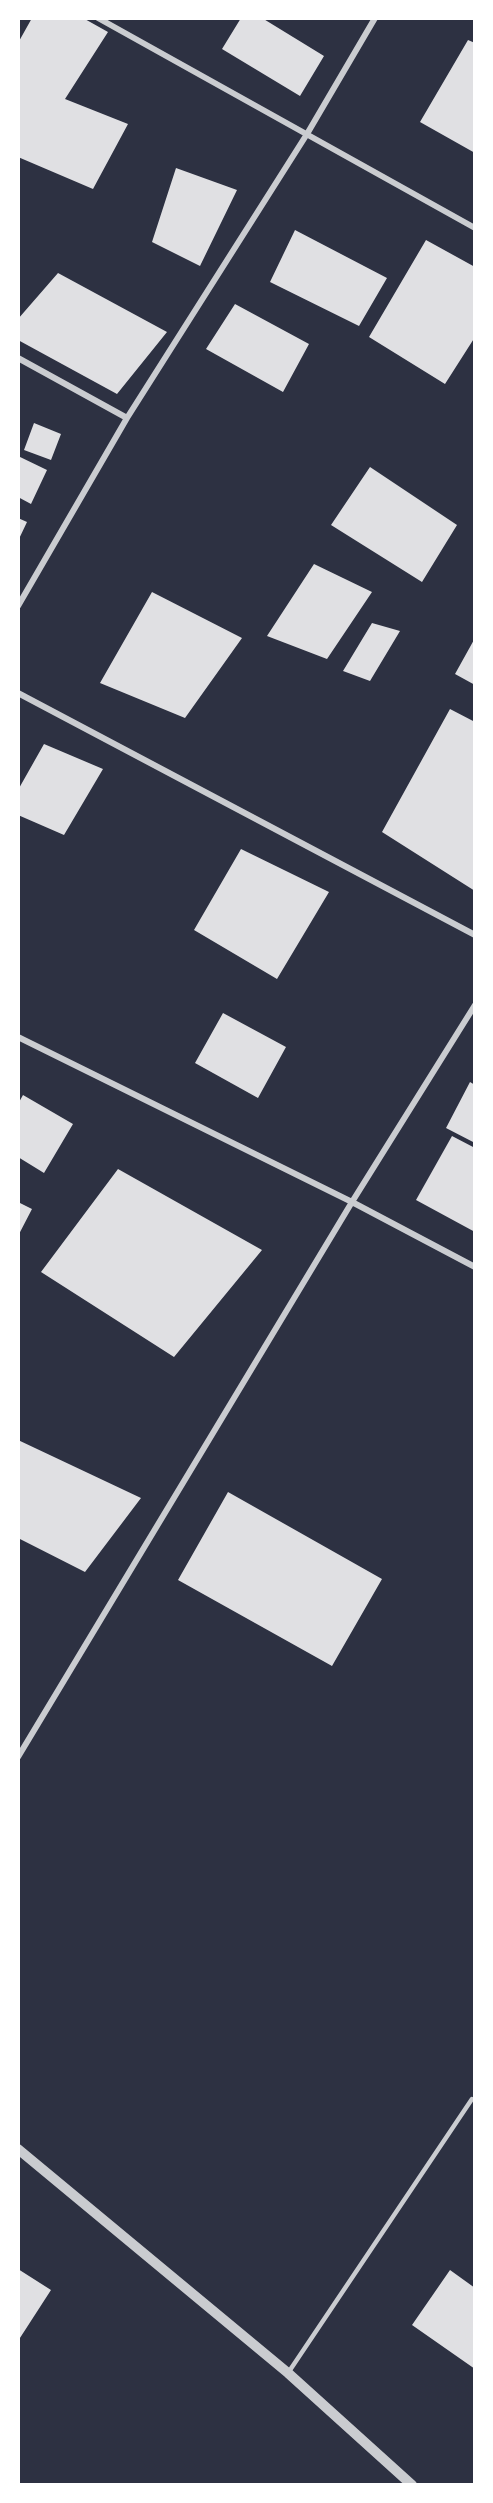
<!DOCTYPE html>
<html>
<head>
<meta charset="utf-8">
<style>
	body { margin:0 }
	#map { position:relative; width:493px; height:2503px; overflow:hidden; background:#2d3142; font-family:Commissioner,sans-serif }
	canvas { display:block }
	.frame { position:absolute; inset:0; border:20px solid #fff; pointer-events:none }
</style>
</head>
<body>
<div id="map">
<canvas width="493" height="2503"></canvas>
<div class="frame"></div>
</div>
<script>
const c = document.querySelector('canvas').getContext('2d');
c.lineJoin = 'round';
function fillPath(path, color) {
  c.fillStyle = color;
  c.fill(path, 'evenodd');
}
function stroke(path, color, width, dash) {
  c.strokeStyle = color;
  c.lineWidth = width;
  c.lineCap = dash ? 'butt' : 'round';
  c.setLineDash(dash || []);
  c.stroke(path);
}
fillPath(new Path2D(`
	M32 18H83L108 32 65 99 128 124 93 189 18 157V43Z
	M241 18H262L324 56 300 96 222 49Z
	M468 40 475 43V153L420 122Z
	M176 168 237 190 200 266 152 242Z
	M295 230 387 278 359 326 270 282Z
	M426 240 475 267V337L445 384 369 337Z
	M58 273 167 332 117 394 18 340V319Z
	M235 304 309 344 283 392 206 349Z
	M34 423 61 434 51 460 24 450Z
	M18 456 47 470 31 504 18 497Z
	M370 467 457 525 422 582 331 525Z
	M18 518 27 522 18 541Z
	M314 564 372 592 327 659 267 636Z
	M152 592 242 638 185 718 100 683Z
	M372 623 400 631 370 681 343 671Z
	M475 638V685L455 674Z
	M450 709 475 722V891L382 832Z
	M44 744 103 769 64 835 18 815V790Z
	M241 849 329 892 277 979 194 930Z
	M223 1013 286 1047 258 1098 195 1063Z
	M470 1082 475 1085V1143L446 1128Z
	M23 1095 73 1124 44 1173 18 1157V1104Z
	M452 1136 475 1148V1232L416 1200Z
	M118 1169 262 1250 174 1357 41 1272Z
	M18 1202 32 1209 18 1236Z
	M18 1440 141 1498 85 1572 18 1538Z
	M228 1492 382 1579 332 1666 178 1580Z
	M18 2269 51 2290 18 2341Z
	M450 2270 475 2288V2369L412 2325Z`), '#e0e0e3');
stroke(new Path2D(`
	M288 2373 472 2099`), '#caccd0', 4.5);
stroke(new Path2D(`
	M98 18 475 228
	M18 358 127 418
	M18 606 127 418 307 134 375 18
	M18 693 475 935
	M18 1037 352 1202 475 1267
	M18 1757 352 1202 475 1005`), '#caccd0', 6);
stroke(new Path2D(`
	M18 2149 288 2373 412 2485`), '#caccd0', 10);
</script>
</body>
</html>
